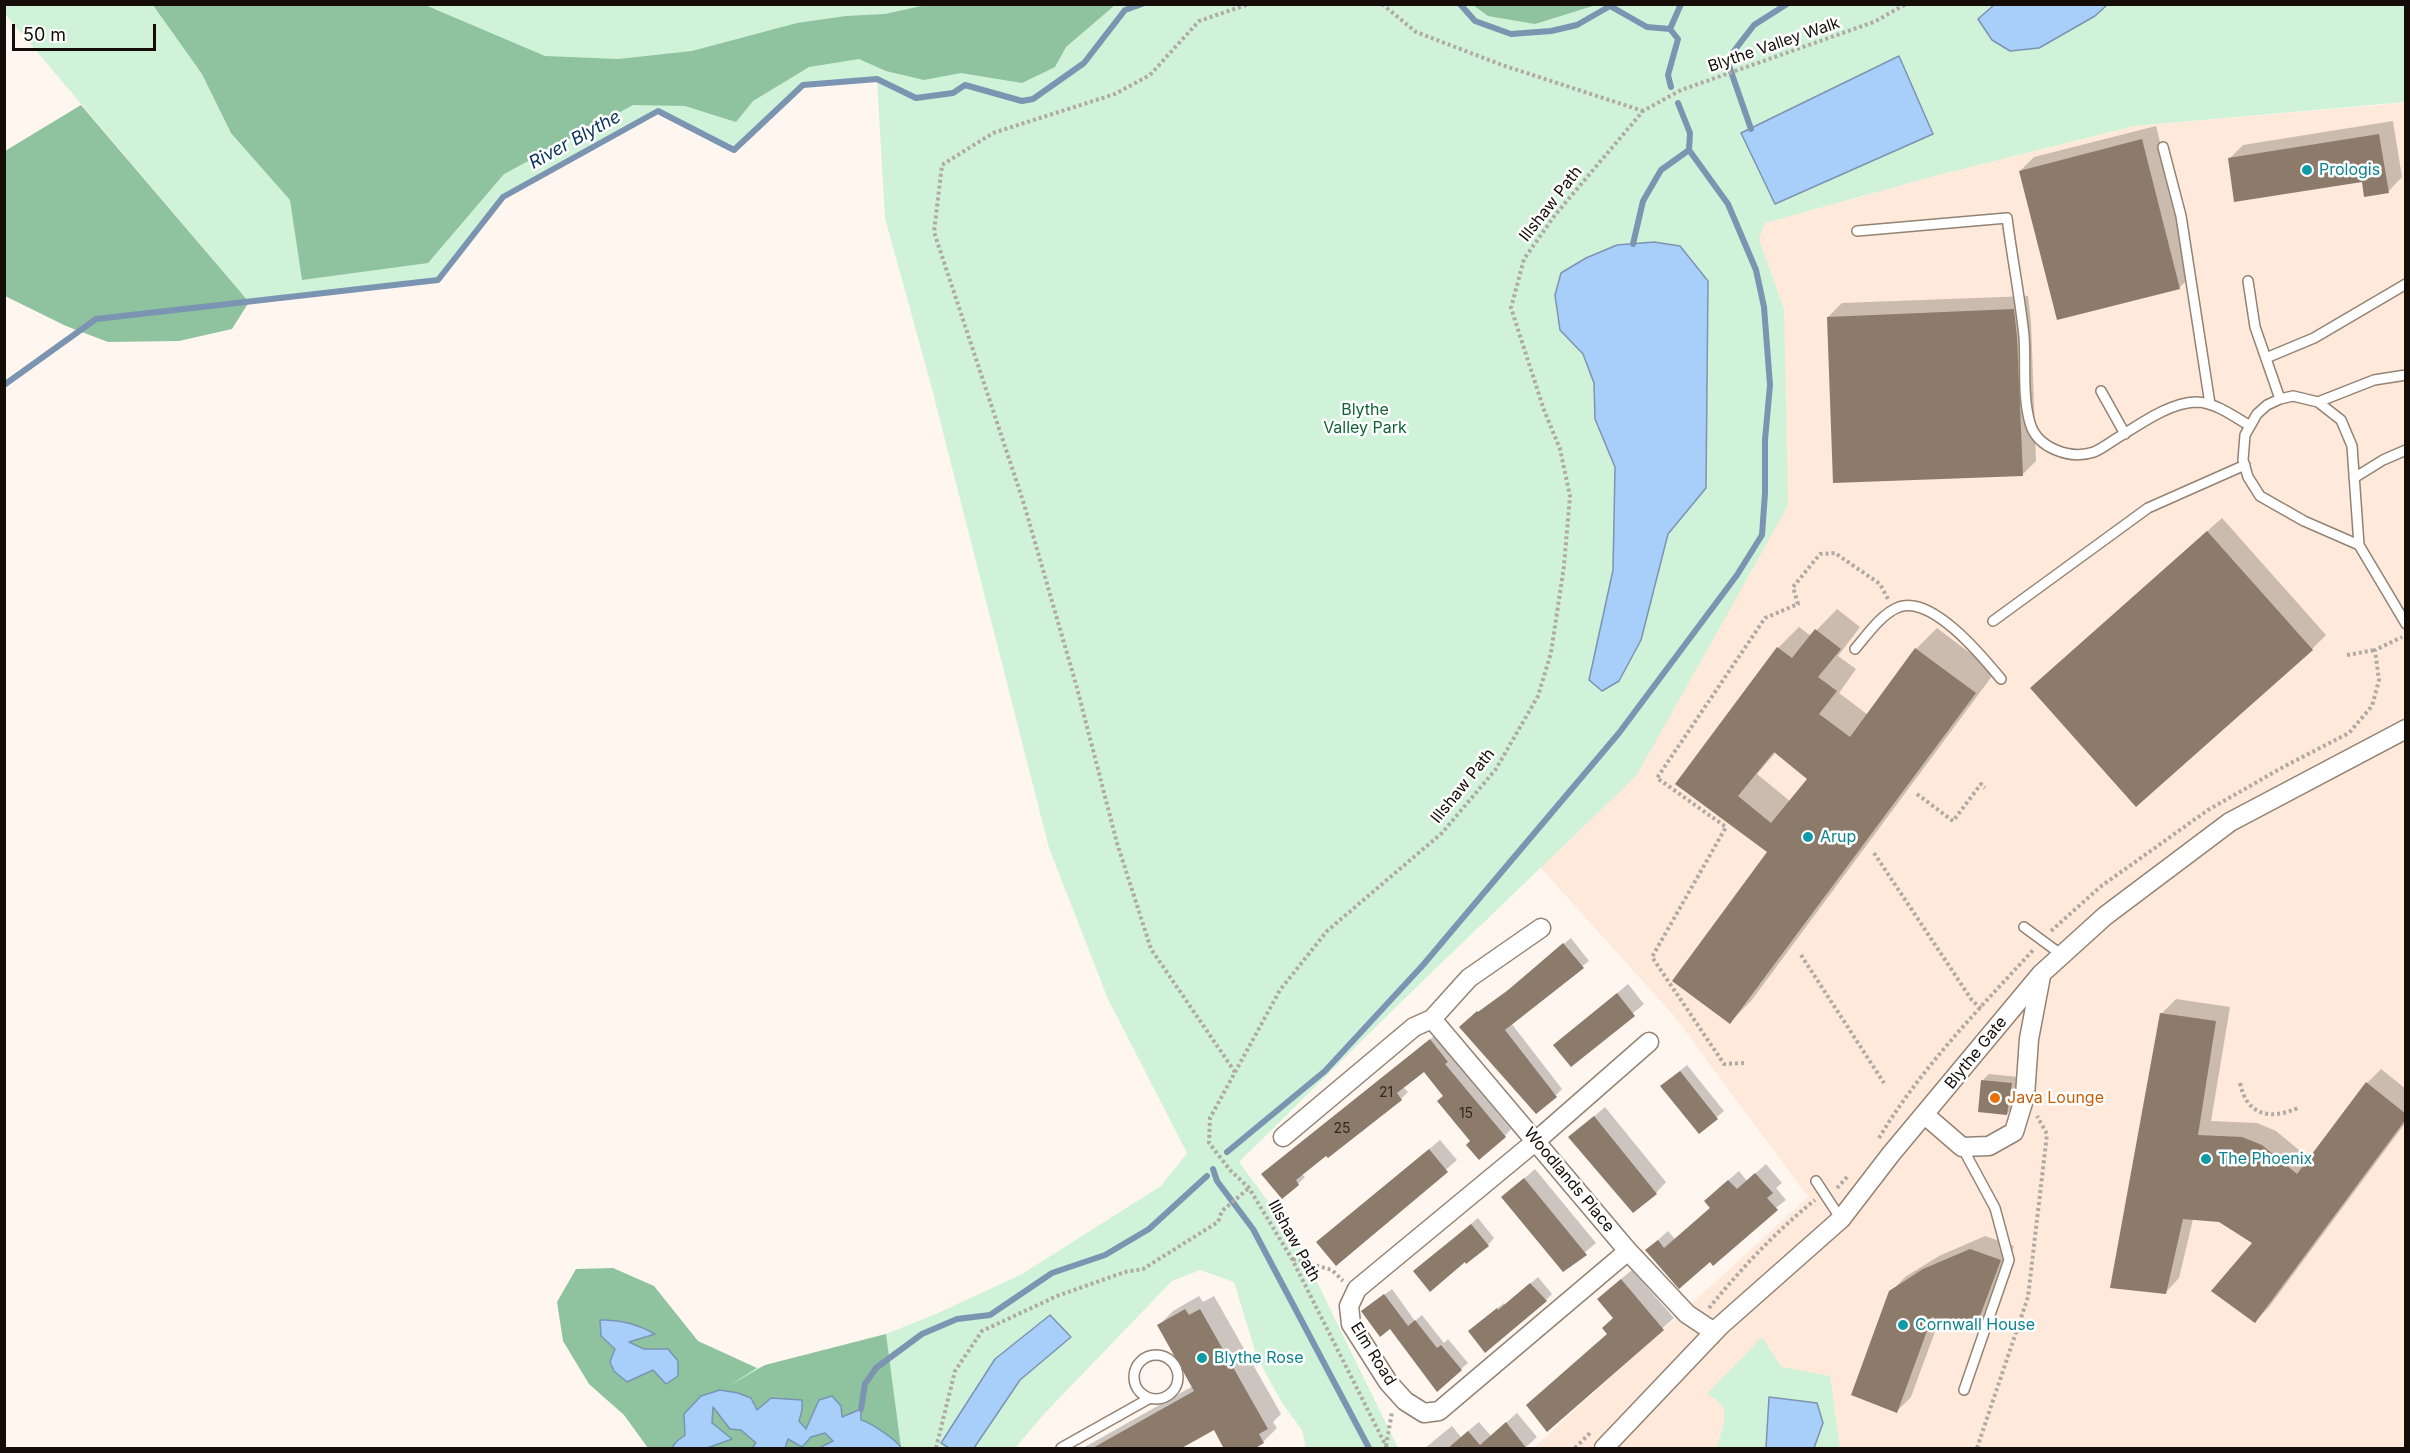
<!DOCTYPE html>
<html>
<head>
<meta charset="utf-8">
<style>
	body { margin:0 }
	#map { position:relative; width:2410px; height:1453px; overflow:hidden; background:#fef6ef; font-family:Inter,sans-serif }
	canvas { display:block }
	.frame { position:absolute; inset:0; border:6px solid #130c07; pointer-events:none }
	.scale { position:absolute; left:12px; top:24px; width:144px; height:27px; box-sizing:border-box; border:3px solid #130c07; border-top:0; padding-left:8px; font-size:18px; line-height:21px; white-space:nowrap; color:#130c07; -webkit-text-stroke:4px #fff; paint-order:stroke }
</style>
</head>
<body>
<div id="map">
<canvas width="2410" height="1453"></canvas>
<div class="frame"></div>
<div class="scale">50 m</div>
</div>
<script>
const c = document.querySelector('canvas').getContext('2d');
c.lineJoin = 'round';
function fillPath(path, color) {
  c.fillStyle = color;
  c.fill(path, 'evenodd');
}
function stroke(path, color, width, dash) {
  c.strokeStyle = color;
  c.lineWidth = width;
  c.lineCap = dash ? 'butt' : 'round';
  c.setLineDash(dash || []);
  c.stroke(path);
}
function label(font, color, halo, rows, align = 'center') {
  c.font = font + ' Inter,sans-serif';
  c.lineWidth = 5;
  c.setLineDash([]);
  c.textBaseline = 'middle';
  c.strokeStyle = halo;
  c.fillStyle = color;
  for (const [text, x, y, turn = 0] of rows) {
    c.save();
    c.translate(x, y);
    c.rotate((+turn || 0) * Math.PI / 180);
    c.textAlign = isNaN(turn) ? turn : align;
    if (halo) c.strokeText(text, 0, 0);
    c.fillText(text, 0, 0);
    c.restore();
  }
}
fillPath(new Path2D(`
	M2405 103V1448H1534L1808 1197 1675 1017 1540 867 1635 776 1784 309 1759 239 1765 223 1931 177 2134 126Z`), '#fee9da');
fillPath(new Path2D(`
	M2405 4 2406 102 2134 126 1931 177 1765 223 1759 239 1784 309 1788 505 1724 620 1636 776 1400 1003 1239 1162 1296 1239 1398 1448H1306L1302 1430 1282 1403 1257 1357 1234 1282 1200 1270 1172 1281 1045 1413 1015 1448H650L660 1426 757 1368 886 1334 936 1314 1022 1274 1161 1186 1187 1153 1108 999 1049 848 931 385 885 218 877 79 803 85 734 150 658 111 503 197 438 280 249 302 5 14 4 5Z
	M1762 1337 1781 1367 1830 1376 1840 1448H1717L1724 1423V1408L1717 1400 1707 1394Z`), '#cff2d9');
fillPath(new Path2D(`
	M153 5H425L545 56 618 59 692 51 797 23 846 16 885 14 926 5H1115L1066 47 1055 67 1022 83 961 73 924 80 886 71 859 59 809 67 753 101 736 122 685 106 633 105 504 174 428 263 302 280 290 200 231 133 202 74Z
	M1473 5H1596L1535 24 1488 16Z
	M81 105 249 302 232 329 179 341 108 342 66 326 5 296V151Z
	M613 1268 654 1286 698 1341 757 1368 727 1387 765 1365 886 1334 901 1448H648L624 1415 589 1384 563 1341 557 1302 576 1269Z`), '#8fc29e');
const water = new Path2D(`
	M1994 5V4L2107 5 2095 16 2039 48 2010 51 1992 40 1978 19Z
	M1899 56 1933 134 1775 204 1741 133Z
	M1654 242 1680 246 1708 281 1706 488 1668 534 1641 640 1619 681 1602 691 1589 680 1613 570 1615 467 1595 419 1594 383 1583 354 1560 330 1555 295 1561 273 1586 258 1617 245Z
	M1050 1315 1071 1337 1020 1380 974 1448H949L941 1443 995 1359Z
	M600 1320C620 1319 638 1324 655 1334L629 1342 644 1349H668L678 1361V1376L666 1384 653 1370 627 1382 614 1371 610 1362 615 1349 601 1336Z
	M720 1390 738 1393 751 1398 757 1410 771 1398 802 1400V1410L799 1421 806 1429 819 1400 832 1396 841 1406 842 1417 861 1409V1420C870 1422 898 1441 901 1448H819L833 1441 825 1433 811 1437 802 1447 788 1439 785 1448H752L756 1443 741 1430 730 1429 713 1407 712 1423 732 1439 707 1448H672L676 1442 685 1435 684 1414 701 1396Z
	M1769 1397 1817 1403 1823 1423 1814 1448H1766Z`);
fillPath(water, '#a8cffa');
stroke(water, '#7b94b1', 1.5);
fillPath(new Path2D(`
	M2393 121 2402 177 2388 192 2363 180 2229 159 2243 145Z
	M2156 126 2193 274 2179 288 2020 171 2034 157Z
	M2028 296 2031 322 2036 461 2022 475 1828 317 1842 303Z
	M2222 518 2326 635 2312 649 2032 688Z
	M1837 609 1860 627 1838 656 1856 669 1839 693 1868 715 1916 649 1937 628 1995 672 1751 1001 1730 1022 1769 852 1677 784 1778 648 1799 627 1811 636ZM1776 752 1809 779 1791 802 1757 774Z
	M1571 938 1589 961 1511 1023 1562 1089 1556 1095 1467 1020 1516 984Z
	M1628 984 1644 1004 1571 1065 1555 1045Z
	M2176 999 2230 1007 2211 1121 2257 1123 2276 1131 2310 1159 2367 1083 2381 1069 2406 1089V1122L2269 1307 2255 1321 2254 1243 2220 1221 2193 1219 2179 1278 2165 1293 2162 1013Z
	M1438 1033 1454 1054 1451 1057 1511 1129 1505 1136 1472 1141 1445 1095 1424 1070 1403 1087 1408 1092 1401 1099 1302 1174 1305 1177 1298 1184 1269 1168Z
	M1687 1065 1724 1111 1699 1132 1662 1086Z
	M1989 1074 2018 1077 2013 1107 2007 1114 1983 1080Z
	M1605 1107 1666 1182 1656 1193 1570 1137Z
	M1440 1140 1457 1160 1337 1264 1318 1242Z
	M1766 1164 1782 1183 1776 1188 1786 1200 1710 1260 1647 1250 1668 1231 1675 1239 1711 1207 1715 1192 1739 1171 1747 1181Z
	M1535 1169 1596 1243 1564 1270 1503 1197Z
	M1478 1218 1494 1238 1488 1245 1422 1265Z
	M1985 1236 2014 1246 1988 1317 1974 1331 1940 1318 1911 1397 1897 1411 1891 1292 1905 1277 1939 1256Z
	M1632 1270 1674 1318 1547 1430 1608 1334 1614 1317 1609 1289Z
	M1538 1277 1552 1294 1546 1300 1476 1325 1504 1303 1505 1305Z
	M1392 1289 1415 1321 1422 1315 1444 1343 1448 1339 1468 1363 1461 1369 1363 1311Z
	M1199 1296 1203 1302 1214 1296 1281 1414 1273 1422 1277 1428 1263 1442 1214 1428 1177 1448H1083L1193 1386 1159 1325 1173 1311Z
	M1517 1413 1537 1437 1525 1448H1425L1452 1426 1461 1437 1479 1422 1491 1436Z`), '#0003');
stroke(new Path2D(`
	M1460 4 1475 21 1511 34 1551 31 1577 25 1610 6 1647 27 1670 29 1681 4
	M1670 29 1678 39 1668 75 1671 87
	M1751 129 1727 60 1754 25 1787 4
	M1633 244 1643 201 1661 170 1689 150 1690 133 1678 103
	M4 385 96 319 438 280 503 197 658 111 734 150 803 85 877 79 916 98 953 93 965 85 1022 101 1033 99 1084 63 1125 10 1142 4
	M1227 1152 1325 1071 1423 965 1619 733 1737 575 1762 535 1765 493V440L1770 385 1764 307 1756 270 1728 204 1689 150
	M1213 1169 1217 1181 1253 1229 1369 1448
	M861 1409 865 1384 876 1368 922 1334 957 1319 990 1315 1052 1273 1105 1255 1149 1229 1207 1176`), '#7b94b1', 6);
fillPath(new Path2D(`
	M2379 134 2389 193 2364 197 2362 182 2234 202 2228 158Z
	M2142 139 2180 289 2057 320 2019 171Z
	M2014 309 2017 337 2023 476 1833 483 1827 317Z
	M2207 531 2313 650 2136 807 2030 688Z
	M1815 629 1841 649 1818 677 1837 691 1819 714 1850 737 1915 648 1976 693 1730 1024 1672 981 1767 852 1675 784 1777 647 1792 658ZM1774 752 1807 779 1771 823 1738 796Z
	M1563 943 1584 968 1505 1030 1557 1097 1536 1114 1459 1027 1477 1011 1478 1012 1507 991Z
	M1617 993 1635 1016 1571 1067 1553 1045Z
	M2160 1013 2216 1021 2198 1135 2242 1137 2262 1145 2297 1174 2366 1082 2406 1114V1119L2255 1323 2211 1291 2252 1243 2219 1222 2183 1219 2166 1294 2110 1288Z
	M1430 1039 1448 1062 1445 1064 1506 1137 1479 1160 1466 1145 1470 1141 1437 1101 1443 1096 1424 1072 1397 1093 1402 1100 1328 1158 1326 1156 1296 1180 1299 1185 1282 1199 1261 1174Z
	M1680 1071 1718 1119 1699 1134 1660 1086Z
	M1981 1080 2012 1083 2007 1115 1978 1112Z
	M1594 1116 1657 1194 1633 1213 1568 1137Z
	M1429 1149 1448 1172 1336 1266 1316 1242Z
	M1755 1173 1773 1193 1767 1198 1778 1210 1713 1266 1710 1262 1679 1289 1645 1250 1658 1240 1664 1248 1710 1208 1704 1201 1728 1180 1737 1189Z
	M1524 1178 1587 1255 1563 1272 1501 1197Z
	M1471 1224 1489 1246 1466 1264 1465 1262 1430 1292 1413 1271Z
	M1970 1249 2001 1260 1974 1332 1932 1317 1897 1413 1851 1395 1889 1291 1923 1269Z
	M1621 1279 1664 1330 1547 1432 1526 1405 1607 1334 1602 1328 1613 1318 1597 1299Z
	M1530 1283 1547 1301 1485 1353 1468 1331 1497 1308 1498 1310Z
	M1384 1294 1408 1326 1415 1320 1437 1348 1441 1345 1462 1370 1437 1392 1390 1329 1380 1337 1361 1311Z
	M1185 1309 1189 1315 1200 1309 1268 1429 1259 1434 1264 1443 1254 1449H1224L1214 1430 1180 1449H1091L1194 1391 1157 1325Z
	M1506 1422 1527 1449H1447L1468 1431 1480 1445Z`), '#8c7a6a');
const service = new Path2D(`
	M2163 147 2181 216 2210 404
	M1857 231 2007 218C2012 257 2020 297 2024 336 2026 364 2022 395 2030 423 2037 448 2070 460 2094 452 2101 449 2108 444 2114 440 2138 426 2167 403 2196 402 2215 402 2235 417 2250 426
	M2248 281 2255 327 2280 399
	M2266 358 2314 338 2406 284
	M2101 391 2125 434
	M2318 402 2374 380 2406 375
	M2354 478 2383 460 2406 450
	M2359 545 2304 521 2260 496 2248 477 2243 460 2245 435 2257 414 2267 405 2280 399 2293 396 2318 402 2341 420 2352 446 2359 545 2406 624
	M1993 621 2148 508 2245 465
	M1855 649C1867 635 1881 614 1899 607 1932 595 1982 656 2001 679
	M2024 927 2062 955
	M1962 1147 1995 1208 2009 1260 1964 1390
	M1816 1181 1841 1219
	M1134 1377a22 22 0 1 1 44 0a22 22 0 1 1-44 0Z
	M1061 1448 1150 1398`);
const minor = new Path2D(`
	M1432 1019 1628 1251 1687 1314 1714 1332
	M1925 1115 1962 1147 1989 1146 2014 1132 2025 1096 2029 1039 2041 976
	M1283 1137 1414 1027 1432 1019 1469 978 1541 928
	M1628 1251 1439 1411 1424 1413 1405 1401 1388 1382 1351 1324 1349 1306 1357 1289 1536 1141 1649 1042
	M1604 1448 1720 1326 1841 1219 1891 1154 2041 974 2105 916 2230 822 2406 729`);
stroke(service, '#948272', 12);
stroke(minor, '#948272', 21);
stroke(new Path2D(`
	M1382 4 1416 32 1502 65 1643 111
	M2347 655 2375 650
	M1917 794 1953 821 1981 784 1985 788
	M1874 853 1971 999 1981 1009
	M2051 931 2100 887 2208 810 2285 766 2349 733 2372 706 2379 680 2375 650 2402 637
	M1801 955 1884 1083
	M1744 1063 1724 1064 1652 957 1726 827 1657 778 1765 618 1798 604 1793 587 1820 554 1835 553 1880 584 1888 599
	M1235 1072 1151 949 1117 843 1077 688 1024 504 934 232 942 165 993 133 1115 94 1150 75 1199 21 1249 4
	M2240 1083C2247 1116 2270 1120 2298 1108
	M1879 1138C1921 1068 1979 1009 2034 949
	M1837 1188 1848 1176
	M1293 1259 1332 1270 1343 1281
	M1709 1308C1741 1269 1775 1232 1815 1200
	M1386 1446 1392 1412
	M936 1448 955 1371 982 1331 1057 1296 1125 1272 1143 1269 1218 1222 1222 1211 1249 1188
	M1387 1448 1292 1259 1249 1188 1230 1170 1209 1143 1210 1118 1280 990 1327 931 1442 833 1496 769 1538 696 1551 653 1564 566 1570 496 1560 449 1544 410 1511 308 1524 259 1555 215 1643 111 1681 90 1874 22 1906 4
	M1575 1448 1590 1433
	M1977 1448 2028 1297 2047 1134 2037 1116`), '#b1a9a3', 4, [3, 3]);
stroke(service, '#fff', 9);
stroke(minor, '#fff', 18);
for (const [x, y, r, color] of [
	[2307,170,6,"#0f9aa8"],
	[1808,837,6,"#0f9aa8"],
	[1995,1098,6,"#e8710a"],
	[2206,1159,6,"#0f9aa8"],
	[1903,1325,6,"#0f9aa8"],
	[1202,1358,6,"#0f9aa8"]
]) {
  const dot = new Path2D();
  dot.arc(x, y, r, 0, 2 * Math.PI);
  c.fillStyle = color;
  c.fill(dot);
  stroke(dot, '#fff', 2);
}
label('14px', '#312820', null, [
	["21",1386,1093],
	["15",1466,1114],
	["25",1342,1129]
]);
label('16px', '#130c07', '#fff', [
	["Blythe Valley Walk",1774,45,-19],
	["Illshaw Path",1551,204,-52],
	["Illshaw Path",1463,786,-51],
	["Blythe Gate",1976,1053,-51],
	["Woodlands Place",1569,1180,50],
	["Illshaw Path",1294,1241,61],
	["Elm Road",1373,1354,58]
]);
label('16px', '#0d838f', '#fff', [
	["Prologis",2319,170],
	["Arup",1820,837],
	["The Phoenix",2218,1159],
	["Cornwall House",1915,1325],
	["Blythe Rose",1214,1358]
], 'left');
label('16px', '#106236', '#fff', [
	["Blythe",1365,410],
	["Valley Park",1365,428]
]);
label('16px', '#c56008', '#fff', [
	["Java Lounge",2007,1098]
], 'left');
label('italic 18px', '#083259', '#fff', [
	["River Blythe",575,140,-29]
]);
</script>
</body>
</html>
